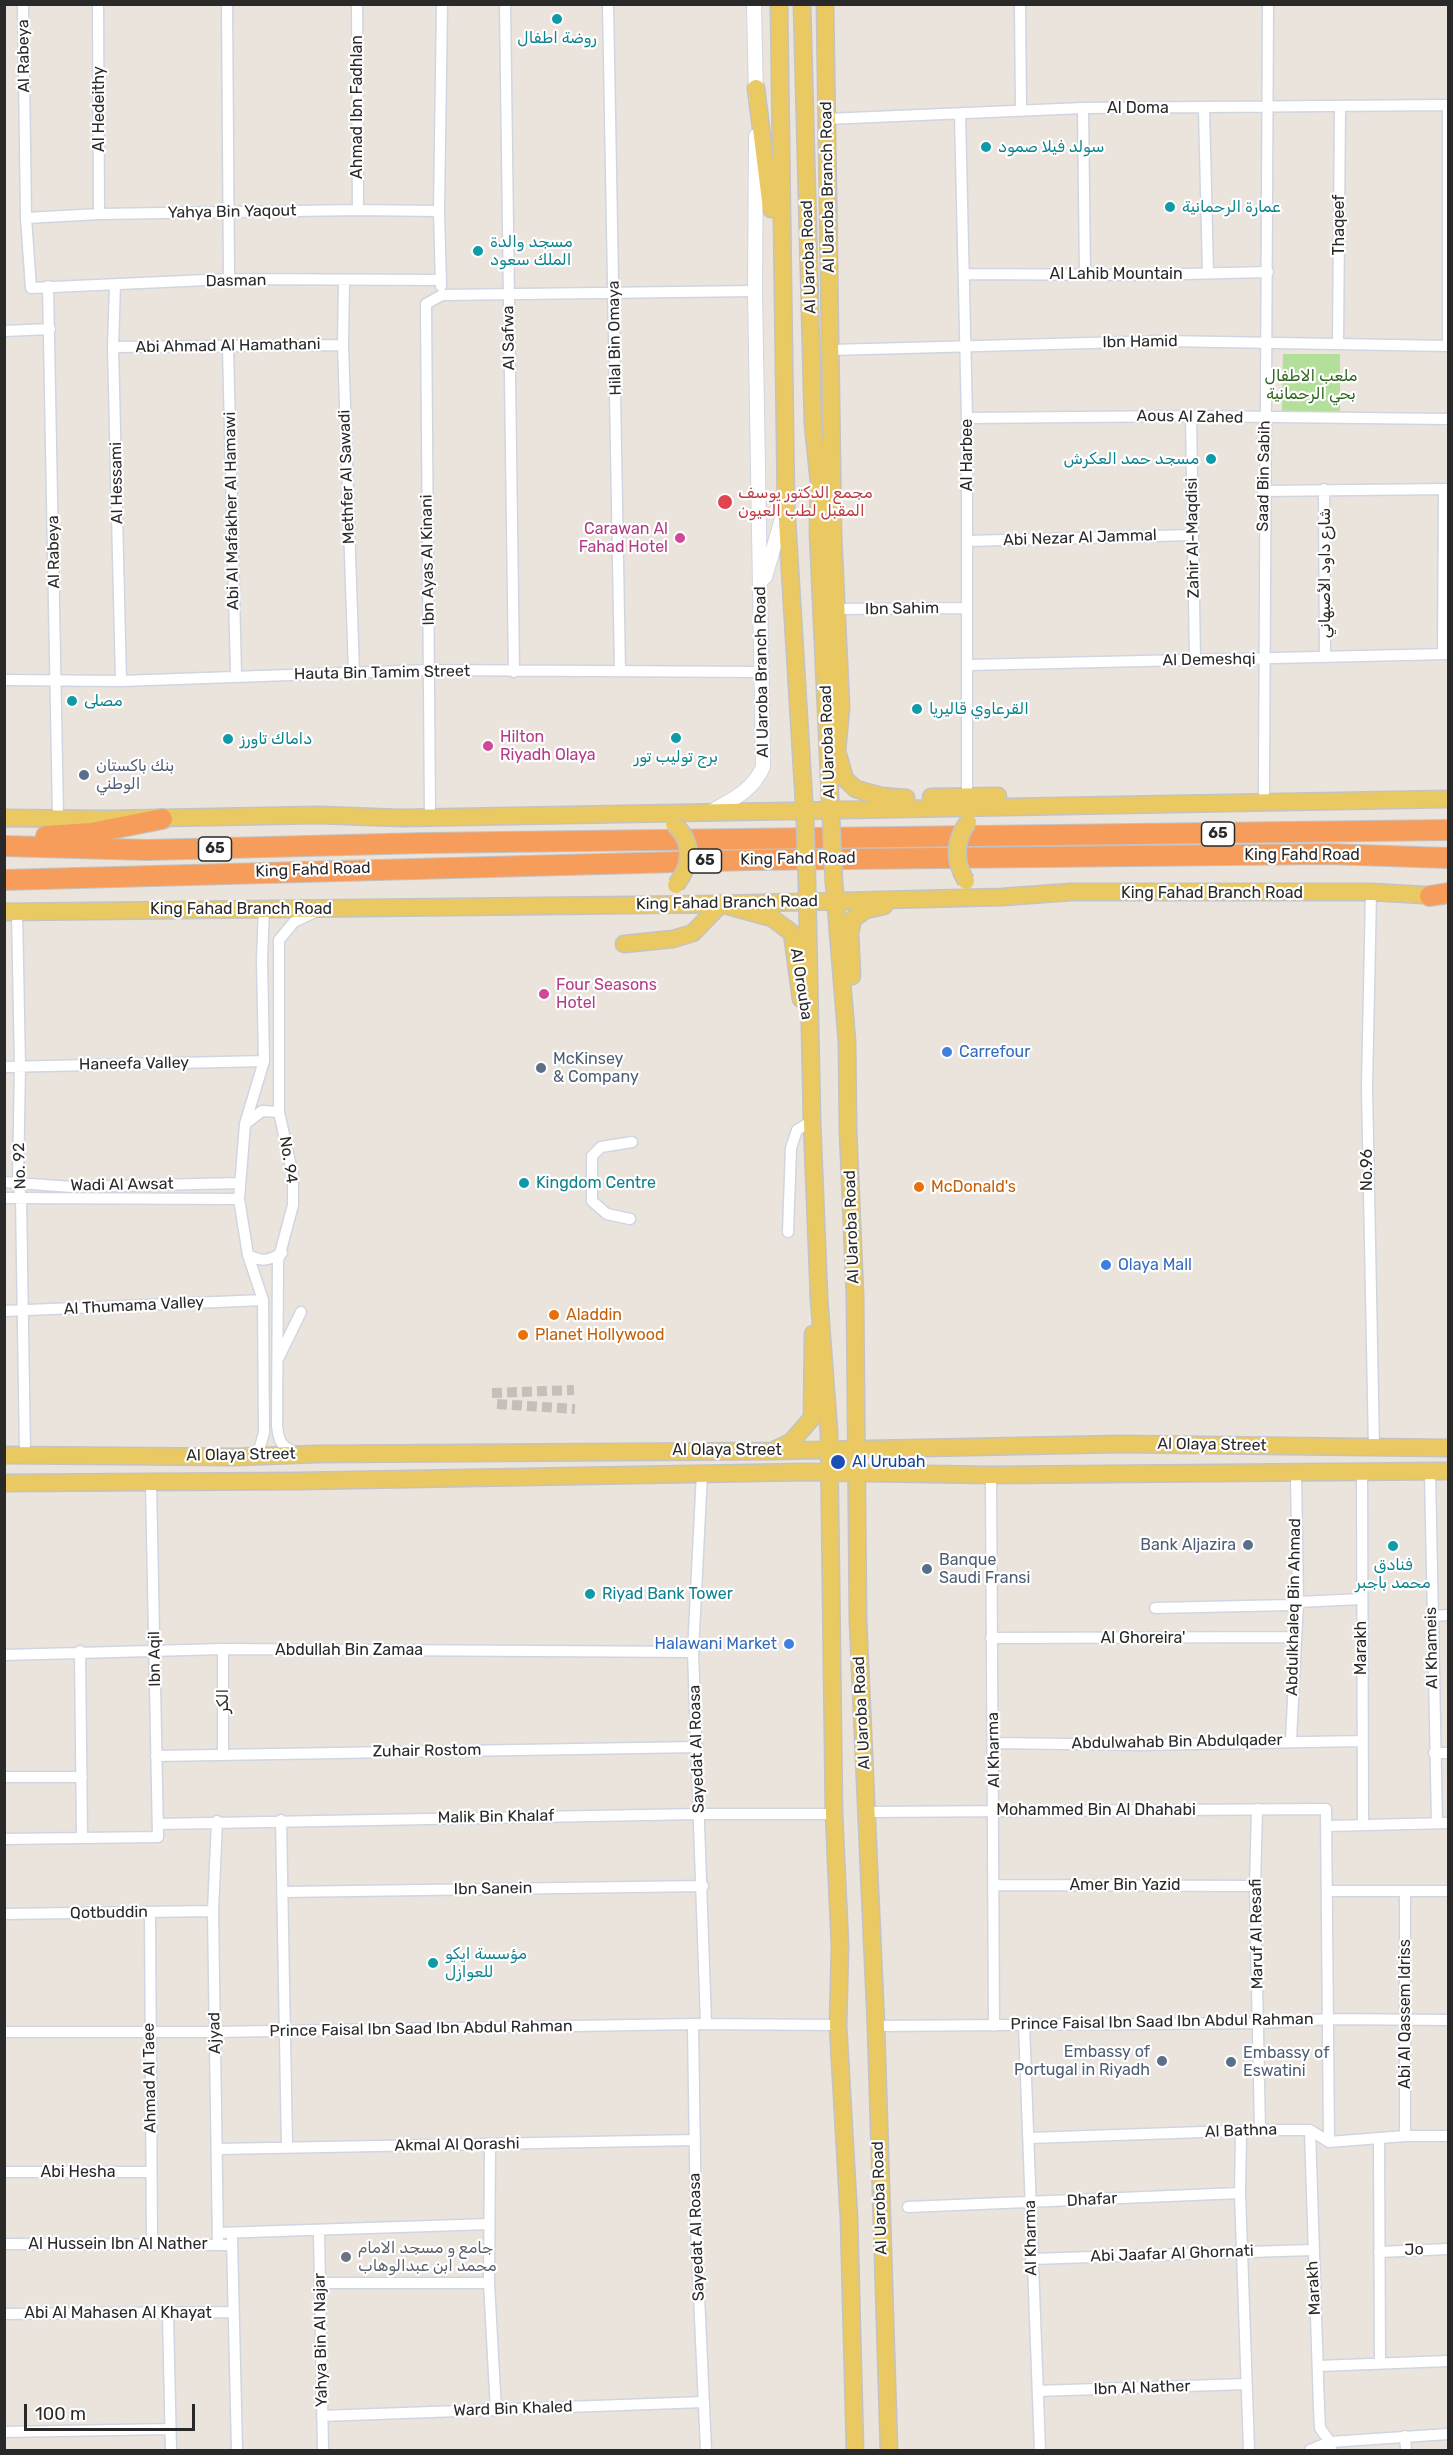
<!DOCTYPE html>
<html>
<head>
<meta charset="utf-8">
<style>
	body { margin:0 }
	#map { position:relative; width:1453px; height:2455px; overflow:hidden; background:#ebe4dc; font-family:Rubik,sans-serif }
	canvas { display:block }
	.frame { position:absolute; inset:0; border:6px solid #292929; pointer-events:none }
	.scale { position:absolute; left:24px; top:2404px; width:171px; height:27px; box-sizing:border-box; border:3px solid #292929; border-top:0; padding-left:8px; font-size:18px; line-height:21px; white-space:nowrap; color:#292929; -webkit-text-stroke:4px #fff; paint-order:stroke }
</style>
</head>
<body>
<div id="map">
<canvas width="1453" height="2455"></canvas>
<div class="frame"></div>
<div class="scale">100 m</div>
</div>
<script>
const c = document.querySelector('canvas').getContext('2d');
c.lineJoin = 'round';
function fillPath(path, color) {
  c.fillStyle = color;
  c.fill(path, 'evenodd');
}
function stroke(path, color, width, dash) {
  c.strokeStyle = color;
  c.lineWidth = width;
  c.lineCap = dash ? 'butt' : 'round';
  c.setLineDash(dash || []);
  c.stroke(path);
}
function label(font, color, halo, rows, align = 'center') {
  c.font = font + ' Rubik,Cairo,sans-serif';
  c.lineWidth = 4.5;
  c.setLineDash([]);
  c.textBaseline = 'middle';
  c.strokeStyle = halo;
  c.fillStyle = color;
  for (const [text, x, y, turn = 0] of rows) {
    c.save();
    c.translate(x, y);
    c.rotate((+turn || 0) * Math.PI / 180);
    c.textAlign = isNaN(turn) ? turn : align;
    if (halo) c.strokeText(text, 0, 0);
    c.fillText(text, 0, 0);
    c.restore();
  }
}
fillPath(new Path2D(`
	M1283 354H1340V416L1282 415Z`), '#b3df9b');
stroke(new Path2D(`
	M492 1393 574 1390
	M497 1404 575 1409`), '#c4bfb8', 10, [10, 5]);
const minor = new Path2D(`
	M23 4 26 218 31 288 229 279 441 280
	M98 4 99 214
	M227 4 229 279
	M357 4 358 210
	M505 4 514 672
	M608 4 620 671
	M1020 4 1021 111
	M1448 105V346
	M1083 108 1085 275
	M1204 108 1208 273
	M960 115 967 418V795
	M827 119 1083 108 1448 105
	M26 218 99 214 358 210 439 211
	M964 274 1143 275 1268 272
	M344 281 343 345 354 673
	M115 285 113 347 121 681
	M48 286 58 817
	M441 286 439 211 442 4
	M4 331 50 329
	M1338 344 1340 106
	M113 347 343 345
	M228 348 236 674
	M831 350 1163 341 1448 346
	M1191 416 1195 661
	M967 418 1191 416 1448 419
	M1324 489 1325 656
	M1263 491 1448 489
	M968 541 1192 535
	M836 609 967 608
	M1443 654 1444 489
	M969 665 1448 654
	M4 680 121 681 430 670 760 672
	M1264 803C1263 537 1268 271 1268 4
	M430 817 426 304 442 295 755 291
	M1371 892 1367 1087 1374 1448
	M17 912 20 1066 18 1182 21 1198 25 1455
	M4 1067 264 1061
	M245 1124 262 1111 279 1112
	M4 1182 72 1187 239 1183
	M4 1198 239 1199
	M630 1219 607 1214 592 1201V1156L601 1147 632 1142
	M788 1232 791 1148 797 1130 812 1121
	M248 1255C262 1262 268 1261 282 1253
	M4 1311 263 1300
	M278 1359 301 1312
	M295 1452C280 1446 279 1441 277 1426L278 1261 293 1205V1176L279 1112V940L294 922 315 912
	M247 1454 259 1450 264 1433 263 1300 248 1255 239 1199 245 1124 264 1061 262 959 264 908
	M1362 1472 1363 1824
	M1430 1472 1437 1823
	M702 1473 693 1652 706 2024
	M991 1475 994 2026
	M1155 1608 1290 1605 1298 1602 1362 1599
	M1432 1616 1448 1615
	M991 1638 1295 1637
	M223 1649V1754
	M80 1651 82 1838
	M4 1655 223 1649 693 1652
	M1291 1740 1298 1602 1296 1473
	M994 1743 1142 1745 1361 1741
	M1434 1753H1448
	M156 1756 698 1747
	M4 1777H82
	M1257 1809 1255 1886 1260 2130
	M867 1812 1326 1809 1329 2142
	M281 1820 287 2147
	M217 1821 213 1911 218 2244
	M158 1824 699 1814H834
	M1327 1826 1448 1823
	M4 1839 158 1837 151 1482
	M995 1885 1255 1886
	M1327 1891H1448
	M283 1892 703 1886
	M150 1912 152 2244
	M4 1914 213 1911
	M693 2024 696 2229 706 2450
	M1024 2025 1040 2450
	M876 2026 1259 2023 1329 2019 1448 2020
	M4 2032H215L693 2024 838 2025
	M1310 2130 1319 2408 1320 2428 1330 2442 1331 2450
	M1241 2132 1240 2193 1249 2450
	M1405 2136V1892
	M1030 2138 1260 2130H1310L1329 2142 1405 2136H1448
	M1379 2140 1380 2364
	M490 2145 489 2283 496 2411
	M218 2149 695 2140
	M4 2172H151
	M908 2207 1240 2193
	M319 2230 323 2450
	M219 2233 489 2224
	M232 2239 237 2450
	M4 2244 232 2245
	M1379 2252 1448 2249
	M1031 2259 1312 2250
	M320 2283H489
	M4 2314 232 2312
	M168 2315 171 2450
	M1318 2366 1448 2361
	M1038 2391 1246 2384
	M322 2416 704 2402
	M4 2432 170 2429
	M1405 2436 1406 2450
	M1310 2450 1330 2442 1448 2434`);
const tertiary = new Path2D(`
	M754 4 756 98
	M765 577 784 512
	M712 811C734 799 753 790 763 767L755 291 756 136`);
const primary = new Path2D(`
	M779 4 786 504 805 818
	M802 4 813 424 819 482 818 532 831 818
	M825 4 833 536 841 707 837 751 845 779 856 789 881 796 906 798
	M756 88 771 209
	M931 797 998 796
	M4 818 107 819 319 815 401 818 1448 799
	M834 882 847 1042 848 1130 855 1295 858 1621 876 2026 889 2450
	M807 883 812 1121 819 1298 829 1432 834 1814 840 1946 838 2025 849 2218 855 2450
	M4 912 721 904 1002 897 1071 892H1371L1442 896
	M624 944 673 939 693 933 721 904 772 918 792 933 801 999
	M852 976 850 934 853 919 866 910 884 906
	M776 1449 791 1442 812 1418 813 1334
	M4 1455 236 1457 317 1454 771 1451 1120 1444 1448 1448
	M4 1483 298 1481 805 1472 991 1475 1448 1471`);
const motorway = new Path2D(`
	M46 836 91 833 162 819
	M4 846 147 850 425 843 1448 830
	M4 880 751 860 1328 854 1448 858
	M1430 896 1448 893`);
stroke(minor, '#d1d5e2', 13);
stroke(tertiary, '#d1d5e2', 16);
stroke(primary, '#c3c3c3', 19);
stroke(motorway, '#c3c3c3', 22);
stroke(minor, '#fff', 10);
stroke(tertiary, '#fff', 14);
stroke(primary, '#eac962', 16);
stroke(motorway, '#f69d5c', 20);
const primaryBridge = new Path2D(`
	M805 818 807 883
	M831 818 834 882
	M674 824C694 843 692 864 676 885
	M966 881C954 861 954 841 968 822`);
stroke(primaryBridge, '#c3c3c3', 19, []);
stroke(primaryBridge, '#eac962', 16);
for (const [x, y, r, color] of [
	[557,19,6,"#0f9aa8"],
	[986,147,6,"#0f9aa8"],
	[1170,207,6,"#0f9aa8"],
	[478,251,6,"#0f9aa8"],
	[1211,459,6,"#0f9aa8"],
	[725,502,8,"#e0444e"],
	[680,538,6,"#d1479c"],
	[72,701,6,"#0f9aa8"],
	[917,709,6,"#0f9aa8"],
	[676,738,6,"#0f9aa8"],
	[228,739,6,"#0f9aa8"],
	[488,746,6,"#d1479c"],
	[84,775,6,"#5c6f8a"],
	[544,994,6,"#d1479c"],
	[947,1052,6,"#3f7fe0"],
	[541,1068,6,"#5c6f8a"],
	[524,1183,6,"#0f9aa8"],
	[919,1187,6,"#e8710a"],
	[1106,1265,6,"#3f7fe0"],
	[554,1315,6,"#e8710a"],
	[523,1335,6,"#e8710a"],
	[838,1462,8,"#1a4fb4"],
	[1248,1545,6,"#5c6f8a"],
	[1393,1546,6,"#0f9aa8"],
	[927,1569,6,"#5c6f8a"],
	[590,1594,6,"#0f9aa8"],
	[789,1644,6,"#3f7fe0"],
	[433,1963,6,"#0f9aa8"],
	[1162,2061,6,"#5c6f8a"],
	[1231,2062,6,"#5c6f8a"],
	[346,2257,6,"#6b7280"]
]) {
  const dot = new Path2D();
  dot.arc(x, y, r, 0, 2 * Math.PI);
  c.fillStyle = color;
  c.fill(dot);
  stroke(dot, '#fff', 2);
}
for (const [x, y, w] of [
	[1218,834,33],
	[215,849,33],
	[705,861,33]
]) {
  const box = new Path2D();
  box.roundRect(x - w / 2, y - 12, w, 24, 4.5);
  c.fillStyle = '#fff';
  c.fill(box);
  stroke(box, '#292929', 1.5);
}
label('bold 15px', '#292929', null, [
	["65",1218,834],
	["65",215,849],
	["65",705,861]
]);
label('16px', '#0d838f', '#fff', [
	["روضة اطفال",557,38,"center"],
	["سولد فيلا صمود",998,147],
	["عمارة الرحمانية",1182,207],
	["مسجد والدة",490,242],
	["الملك سعود",490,260],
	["مسجد حمد العكرش",1199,459,"right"],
	["مصلى",84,701],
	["القرعاوي قاليريا",929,709],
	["داماك تاورز",240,739],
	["برج توليب تور",676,757,"center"],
	["Kingdom Centre",536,1183],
	["فنادق",1393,1565,"center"],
	["محمد باجبر",1393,1583,"center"],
	["Riyad Bank Tower",602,1594],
	["مؤسسة ايكو",445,1954],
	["للعوازل",445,1972]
], 'left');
label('16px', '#292929', '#fff', [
	["Al Rabeya",24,56,-91],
	["Ahmad Ibn Fadhlan",357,107,-90],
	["Al Doma",1138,108],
	["Al Hedeithy",99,109,-90],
	["Al Uaroba Branch Road",828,187,-91],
	["Yahya Bin Yaqout",232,212,-1],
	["Thaqeef",1339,225,-90],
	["Al Uaroba Road",809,257,-92],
	["Al Lahib Mountain",1116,274],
	["Dasman",236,281,-1],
	["Al Safwa",509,338,-91],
	["Hilal Bin Omaya",615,338,-91],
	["Ibn Hamid",1140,342,-1],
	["Abi Ahmad Al Hamathani",228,346,-1],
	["Aous Al Zahed",1190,417,1],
	["Al Harbee",967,455,-90],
	["Saad Bin Sabih",1264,476,-89],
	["Methfer Al Sawadi",347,477,-92],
	["Al Hessami",117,483,-91],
	["Abi Al Mafakher Al Hamawi",232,511,-91],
	["Abi Nezar Al Jammal",1080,538,-2],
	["Zahir Al-Maqdisi",1193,538,-91],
	["Al Rabeya",54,552,-91],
	["Ibn Ayas Al Kinani",428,560,-91],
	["شارع داود الأصبهاني",1325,573,-90],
	["Ibn Sahim",902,609,-1],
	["Al Demeshqi",1209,660,-1],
	["Al Uaroba Branch Road",762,672,-91],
	["Hauta Bin Tamim Street",382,673,-1],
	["Al Uaroba Road",828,742,-92],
	["King Fahd Road",1302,855],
	["King Fahd Road",798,859,-1],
	["King Fahd Road",313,870,-2],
	["King Fahad Branch Road",1212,893],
	["King Fahad Branch Road",727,903,-1],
	["King Fahad Branch Road",241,909],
	["Al Orouba",801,984,81],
	["Haneefa Valley",134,1064,-1],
	["No. 94",288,1160,81],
	["No. 92",20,1166,-92],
	["No.96",1367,1170,-90],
	["Wadi Al Awsat",122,1185,-1],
	["Al Uaroba Road",852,1227,-92],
	["Al Thumama Valley",134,1306,-3],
	["Al Olaya Street",1212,1445,1],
	["Al Olaya Street",727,1450],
	["Al Olaya Street",241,1455,-1],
	["Abdulkhaleq Bin Ahmad",1294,1607,-89],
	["Al Ghoreira'",1143,1638],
	["Marakh",1361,1648,-90],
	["Al Khameis",1432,1648,-91],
	["Abdullah Bin Zamaa",349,1650],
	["Ibn Aqil",155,1659,-91],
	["الكر",223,1701,-90],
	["Al Uaroba Road",862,1713,-93],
	["Abdulwahab Bin Abdulqader",1177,1742,-1],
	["Sayedat Al Roasa",697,1749,-92],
	["Al Kharma",994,1750,-91],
	["Zuhair Rostom",427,1751,-1],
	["Mohammed Bin Al Dhahabi",1096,1810],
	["Malik Bin Khalaf",496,1817,-1],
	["Amer Bin Yazid",1125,1885],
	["Ibn Sanein",493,1889,-1],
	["Qotbuddin",109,1913,-1],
	["Maruf Al Resafi",1257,1934,-91],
	["Abi Al Qassem Idriss",1405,2014,-90],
	["Prince Faisal Ibn Saad Ibn Abdul Rahman",1162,2022,-1],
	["Prince Faisal Ibn Saad Ibn Abdul Rahman",421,2029,-1],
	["Ajyad",215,2033,-91],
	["Ahmad Al Taee",150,2078,-91],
	["Al Bathna",1241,2131,-2],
	["Akmal Al Qorashi",457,2145,-1],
	["Abi Hesha",78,2172],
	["Al Uaroba Road",880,2198,-92],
	["Dhafar",1092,2200,-3],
	["Sayedat Al Roasa",697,2237,-92],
	["Al Kharma",1031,2238,-91],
	["Al Hussein Ibn Al Nather",118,2244],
	["Jo",1414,2250,-2],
	["Abi Jaafar Al Ghornati",1172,2254,-2],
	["Marakh",1314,2288,-93],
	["Abi Al Mahasen Al Khayat",118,2313],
	["Yahya Bin Al Najar",321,2340,-91],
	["Ibn Al Nather",1142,2388,-2],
	["Ward Bin Khaled",513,2409,-2]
]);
label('16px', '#2c631d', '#fff', [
	["ملعب الاطفال",1311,376],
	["بحي الرحمانية",1311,394]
]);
label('16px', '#be3a42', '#fff', [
	["مجمع الدكتور يوسف",738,493],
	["المقبل لطب العيون",738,511]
], 'left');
label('16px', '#b23c85', '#fff', [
	["Carawan Al",668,529,"right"],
	["Fahad Hotel",668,547,"right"],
	["Hilton",500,737],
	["Riyadh Olaya",500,755],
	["Four Seasons",556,985],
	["Hotel",556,1003]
], 'left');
label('16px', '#4e5e75', '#fff', [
	["بنك باكستان",96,766],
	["الوطني",96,784],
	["McKinsey",553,1059],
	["& Company",553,1077],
	["Bank Aljazira",1236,1545,"right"],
	["Banque",939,1560],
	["Saudi Fransi",939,1578],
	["Embassy of",1150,2052,"right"],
	["Portugal in Riyadh",1150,2070,"right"],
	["Embassy of",1243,2053],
	["Eswatini",1243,2071]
], 'left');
label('16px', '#366cbe', '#fff', [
	["Carrefour",959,1052],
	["Olaya Mall",1118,1265],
	["Halawani Market",777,1644,"right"]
], 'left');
label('16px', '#c56008', '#fff', [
	["McDonald's",931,1187],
	["Aladdin",566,1315],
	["Planet Hollywood",535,1335]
], 'left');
label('16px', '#164399', '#fff', [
	["Al Urubah",852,1462]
], 'left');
label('16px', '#5b616d', '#fff', [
	["جامع و مسجد الامام",358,2248],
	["محمد ابن عبدالوهاب",358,2266]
], 'left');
</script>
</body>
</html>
